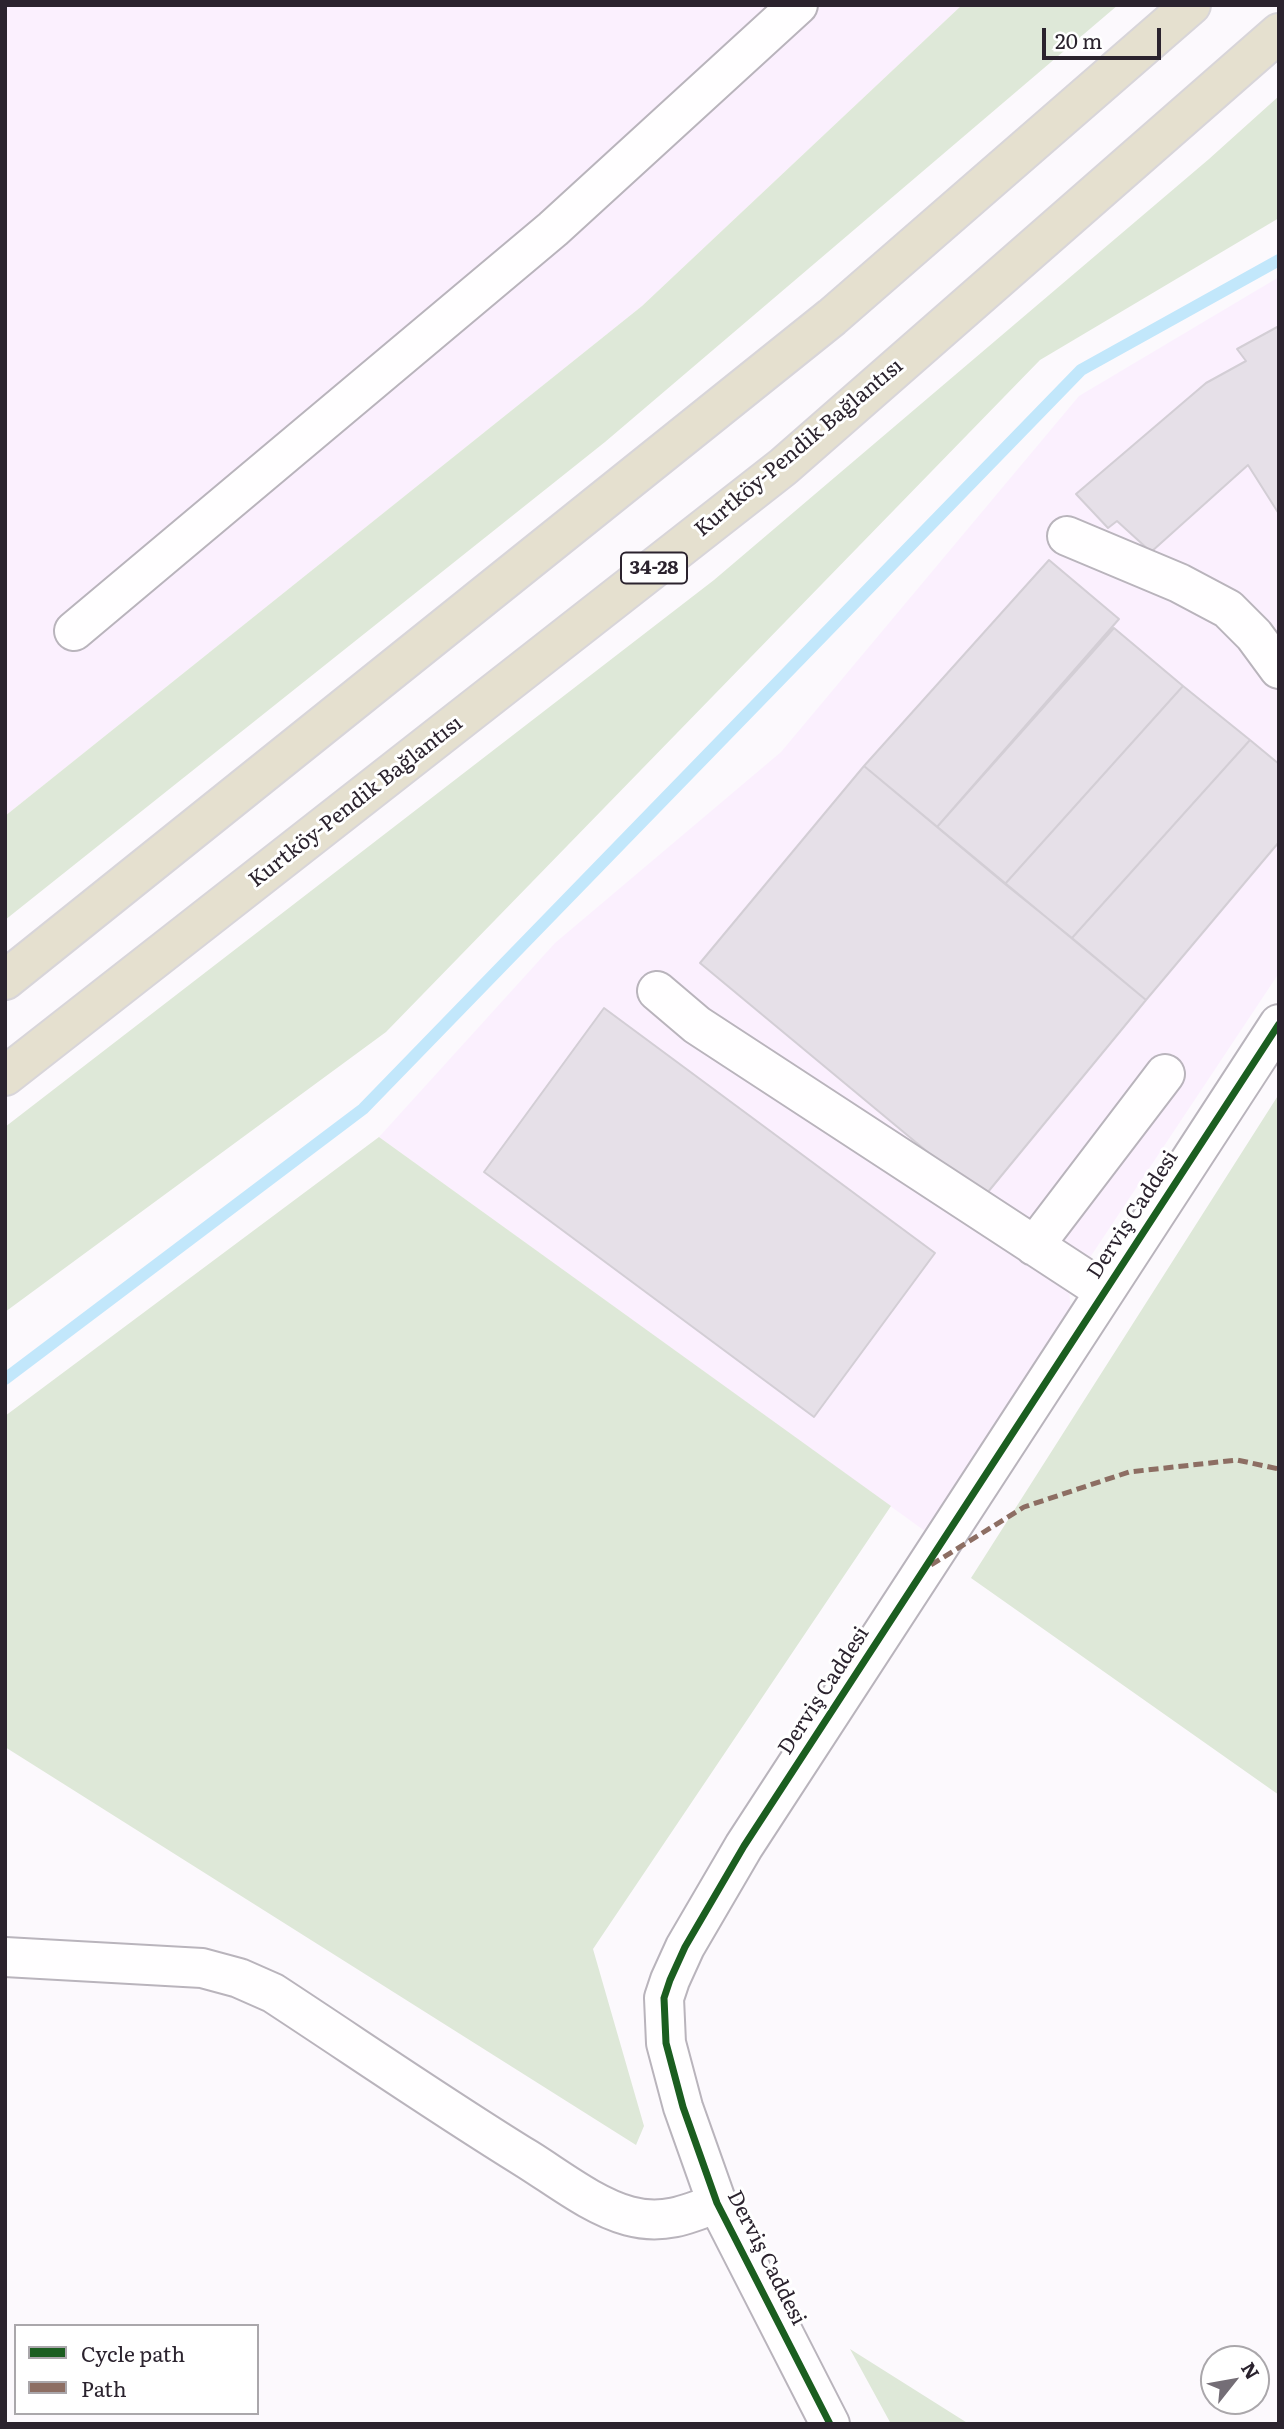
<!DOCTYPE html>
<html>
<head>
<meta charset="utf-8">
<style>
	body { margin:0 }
	#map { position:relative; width:1284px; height:2429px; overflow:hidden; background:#fcf9fd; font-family:Literata,serif }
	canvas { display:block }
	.frame { position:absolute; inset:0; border:7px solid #2b232e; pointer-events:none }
	.legend { position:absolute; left:14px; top:2324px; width:245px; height:91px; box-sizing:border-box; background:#fff; border:2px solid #aaa7ab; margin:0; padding:9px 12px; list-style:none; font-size:21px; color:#2b232e }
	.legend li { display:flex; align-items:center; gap:14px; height:35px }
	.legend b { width:35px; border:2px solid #aaa7ab }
	.north { position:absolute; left:1200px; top:2345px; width:70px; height:70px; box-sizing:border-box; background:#fff; border:2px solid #aaa7ab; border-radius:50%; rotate:59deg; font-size:19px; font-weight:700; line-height:28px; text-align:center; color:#2b232e }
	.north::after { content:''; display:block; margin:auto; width:24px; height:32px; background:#746e76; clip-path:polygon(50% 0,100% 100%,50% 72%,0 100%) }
	.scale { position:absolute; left:1042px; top:28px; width:119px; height:32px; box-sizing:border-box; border:4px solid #2b232e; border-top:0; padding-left:9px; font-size:21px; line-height:24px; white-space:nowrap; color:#2b232e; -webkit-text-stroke:5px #fff; paint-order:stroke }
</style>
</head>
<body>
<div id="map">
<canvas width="1284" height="2429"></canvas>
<div class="frame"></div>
<ul class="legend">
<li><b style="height:9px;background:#1b5e20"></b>Cycle path</li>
<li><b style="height:9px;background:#8d6e63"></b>Path</li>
</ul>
<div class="north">N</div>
<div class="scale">20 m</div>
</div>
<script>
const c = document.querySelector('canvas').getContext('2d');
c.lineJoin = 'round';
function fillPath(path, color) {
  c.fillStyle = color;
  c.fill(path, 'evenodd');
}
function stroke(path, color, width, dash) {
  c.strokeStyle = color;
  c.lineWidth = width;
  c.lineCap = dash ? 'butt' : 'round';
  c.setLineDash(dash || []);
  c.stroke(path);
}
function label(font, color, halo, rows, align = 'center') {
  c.font = font + ' Literata,serif';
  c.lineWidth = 6;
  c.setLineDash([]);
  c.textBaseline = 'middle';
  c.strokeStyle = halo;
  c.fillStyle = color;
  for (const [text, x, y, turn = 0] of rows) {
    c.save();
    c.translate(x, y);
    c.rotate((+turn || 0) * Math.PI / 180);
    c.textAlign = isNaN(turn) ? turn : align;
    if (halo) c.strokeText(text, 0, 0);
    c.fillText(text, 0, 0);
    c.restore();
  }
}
fillPath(new Path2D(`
	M5 5H962L642 306 5 816Z
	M1279 277V973L1069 1289 1072 1323 929 1534 379 1137 555 943 781 752 1079 396Z`), '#fbf0fe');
fillPath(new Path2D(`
	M962 5H1118L605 442 5 920V816L642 306Z
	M1279 96V218L1040 360 386 1032 5 1312V1127L714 580 1209 159Z
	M1279 1094V1795L971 1578Z
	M379 1137 891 1506 593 1949 644 2126 636 2145 5 1747V1416Z
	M850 2349 969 2424H891Z`), '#dee8d8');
stroke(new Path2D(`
	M5 1379 363 1109 1081 370 1279 260`), '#c2e7fb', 12);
const building = new Path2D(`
	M1279 326V514L1248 465 1151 552 1117 521 1108 528 1076 494 1206 383 1246 361 1237 349Z
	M1049 560 1119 619 937 827 864 766Z
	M1114 628 1183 686 1005 884 937 827Z
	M1183 686 1250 740 1072 938 1005 884Z
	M1250 740 1279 764V842L1146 1000 1072 938Z
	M864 766 1146 1000 983 1198 700 963Z
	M604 1008 935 1253 814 1417 484 1172Z`);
fillPath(building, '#e6e0e8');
stroke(building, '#d3ced5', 2);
const minor = new Path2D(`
	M1067 536 1179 583 1228 609 1254 635 1279 669
	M74 631 553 229 798 5
	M657 991 697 1025 1104 1291
	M1034 1246 1165 1074
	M5 1957 202 1968 239 1978 273 1993C357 2048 441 2106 527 2159 559 2179 593 2206 629 2216 662 2225 687 2215 717 2203
	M830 2424 717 2203 683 2107 666 2043 664 1998 670 1980 685 1947 744 1846 1279 1024`);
const highway = new Path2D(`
	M5 980 832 317 1191 5
	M5 1076 783 467 1279 33`);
stroke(minor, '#b9b4bc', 42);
stroke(highway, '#d8d5d9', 42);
stroke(minor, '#fffeff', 38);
stroke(highway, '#e5e0cf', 38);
stroke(new Path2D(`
	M931 1565 1024 1507 1129 1472 1237 1460 1279 1469`), '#8d6e63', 5, [10, 5]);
stroke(new Path2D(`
	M830 2424 717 2203 683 2107 666 2043 664 1998 670 1980 685 1947 744 1846 1279 1024`), '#1b5e20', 7);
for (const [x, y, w] of [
	[654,568,66]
]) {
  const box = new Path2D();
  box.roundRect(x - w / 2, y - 15.5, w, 31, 5);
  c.fillStyle = '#fff';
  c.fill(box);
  stroke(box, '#2b232e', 2);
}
label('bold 19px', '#2b232e', null, [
	["34-28",654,568]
]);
label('21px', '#2b232e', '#fff', [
	["Kurtköy-Pendik Bağlantısı",799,448,-40],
	["Kurtköy-Pendik Bağlantısı",356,802,-38],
	["Derviş Caddesi",1133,1215,-57],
	["Derviş Caddesi",824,1691,-57],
	["Derviş Caddesi",766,2258,63]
]);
</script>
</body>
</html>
